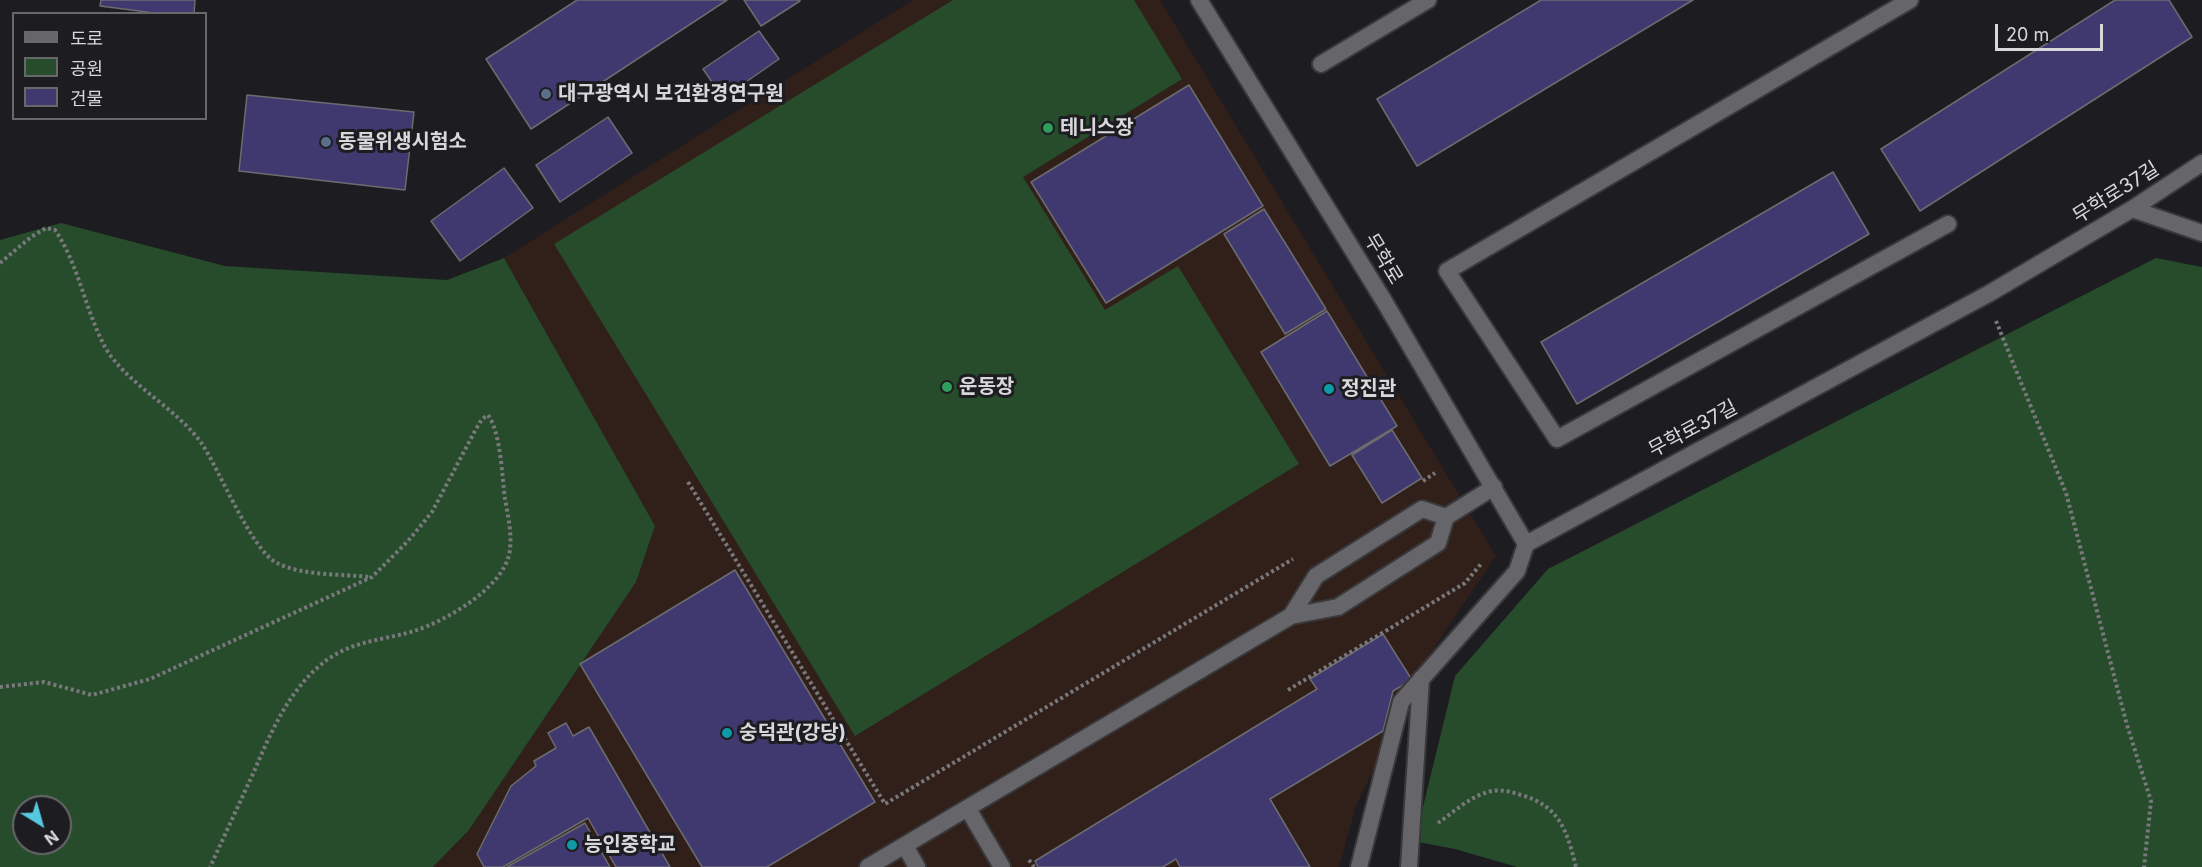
<!DOCTYPE html>
<html>
<head>
<meta charset="utf-8">
<style>
	body { margin:0 }
	#map { position:relative; width:2202px; height:867px; overflow:hidden; background:#1d1c20; font-family:Inter,"Noto Sans KR",sans-serif }
	canvas { display:block }
	.legend { position:absolute; left:12px; top:12px; width:195px; height:108px; box-sizing:border-box; background:#1d1c20; border:2px solid #68676a; margin:0; padding:8px 10px; list-style:none; font-size:18px; color:#d8d7da }
	.legend li { display:flex; align-items:center; gap:12px; height:30px }
	.legend b { width:30px; border:2px solid #68676a }
	.north { position:absolute; left:12px; top:795px; width:60px; height:60px; box-sizing:border-box; background:#1d1c20; border:2px solid #68676a; border-radius:50%; rotate:143deg; font-size:16px; font-weight:700; line-height:24px; text-align:center; color:#d8d7da }
	.north::after { content:''; display:block; margin:auto; width:21px; height:27px; background:#56c9e0; clip-path:polygon(50% 0,100% 100%,50% 72%,0 100%) }
	.scale { position:absolute; left:1995px; top:24px; width:108px; height:27px; box-sizing:border-box; border:3px solid #d8d7da; border-top:0; padding-left:8px; font-size:18px; line-height:21px; white-space:nowrap; color:#d8d7da; -webkit-text-stroke:4px #1d1c20; paint-order:stroke }
</style>
</head>
<body>
<div id="map">
<canvas width="2202" height="867"></canvas>
<ul class="legend">
<li><b style="height:8px;background:#66666a"></b>도로</li>
<li><b style="height:16px;background:#264c2b"></b>공원</li>
<li><b style="height:16px;background:#40396f"></b>건물</li>
</ul>
<div class="north">N</div>
<div class="scale">20 m</div>
</div>
<script>
const c = document.querySelector('canvas').getContext('2d');
c.lineJoin = 'round';
function fillPath(path, color) {
  c.fillStyle = color;
  c.fill(path, 'evenodd');
}
function stroke(path, color, width, dash) {
  c.strokeStyle = color;
  c.lineWidth = width;
  c.lineCap = dash ? 'butt' : 'round';
  c.setLineDash(dash || []);
  c.stroke(path);
}
function label(font, color, halo, rows, align = 'center') {
  c.font = font + ' Inter,"Noto Sans KR",sans-serif';
  c.lineWidth = 6;
  c.setLineDash([]);
  c.textBaseline = 'middle';
  c.strokeStyle = halo;
  c.fillStyle = color;
  for (const [text, x, y, turn = 0] of rows) {
    c.save();
    c.translate(x, y);
    c.rotate((+turn || 0) * Math.PI / 180);
    c.textAlign = isNaN(turn) ? turn : align;
    if (halo) c.strokeText(text, 0, 0);
    c.fillText(text, 0, 0);
    c.restore();
  }
}
fillPath(new Path2D(`
	M913 0H1160L1496 556 1408 687 1380 757 1356 806 1339 867H433L469 830 636 582 655 527 504 258Z`), '#311f19');
fillPath(new Path2D(`
	M953 0H1134L1182 79 1023 177 1105 310 1178 266 1299 464 855 736 554 244Z
	M61 223 225 266 447 280 504 258 655 526 636 582 469 830 433 867H0V240ZM24 807H60V843H24Z
	M2156 258 2202 267V867H1517L1455 849 1418 842 1422 811 1455 676 1548 569Z`), '#264c2b');
const building = new Path2D(`
	M101 0H195L194 14H162L100 6Z
	M577 0H727L531 129 486 59Z
	M744 0H800V1L761 26Z
	M1541 0H1693L1417 166 1377 99Z
	M2115 0H2169L2192 37 1920 211 1881 149Z
	M759 31 779 59 723 98 703 69Z
	M1189 85 1263 206 1106 303 1031 182Z
	M247 95 414 112 405 190 239 171Z
	M608 117 632 153 560 202 536 165Z
	M504 168 533 208 460 261 431 221Z
	M1833 172 1869 234 1577 404 1541 342Z
	M1264 209 1326 309 1285 334 1224 234Z
	M1327 311 1397 426 1330 466 1261 352Z
	M1392 430 1422 478 1382 503 1352 455Z
	M735 570 875 802 767 867H702L580 664Z
	M1383 634 1412 680 1393 691 1383 731 1270 799 1310 867H1180L1176 859 1163 867H1038L1035 861 1317 689 1310 679Z
	M566 723 573 736 589 727 670 867H616L588 818 503 867H484L477 854 511 786 536 766 534 761 556 748 548 733Z
	M585 823 610 867H507Z`);
fillPath(building, '#40396f');
stroke(building, '#6c6c70', 1.5);
const service = new Path2D(`
	M1910 0 1447 271 1557 439 1948 224
	M1321 64 1428 0
	M1291 616 1316 576 1422 509 1446 517
	M968 809 1002 867
	M905 846 917 867
	M868 867 1291 616 1338 607 1438 543 1446 517 1494 487
	M1409 867 1421 679`);
const minor = new Path2D(`
	M1199 0 1384 301 1526 544
	M2132 209 2202 233
	M1359 867 1401 702 1517 571 1526 544 1990 293 2132 209 2202 163`);
stroke(service, '#39393b', 20);
stroke(minor, '#39393b', 20);
stroke(new Path2D(`
	M0 263 31 237 46 228 55 230C79 265 85 310 105 347 126 384 177 408 202 444 220 471 252 551 277 563 302 576 343 574 371 577
	M1996 321 2066 493 2127 725 2151 801 2144 867
	M1423 481 1435 473
	M688 482 885 804 1293 559
	M0 687 44 682 92 695 150 679 372 577 408 541 432 512 476 429 482 419 488 415C501 433 502 477 505 499 508 516 512 533 510 549 507 586 446 621 414 631 377 642 348 640 317 668 285 697 269 737 252 776 238 806 224 837 210 867
	M1288 690 1465 583 1481 564
	M1438 823C1452 813 1469 798 1485 793 1497 788 1509 791 1521 795 1560 806 1567 831 1576 867
	M1029 860 1034 867`), '#79787c', 4, [3, 3]);
stroke(service, '#66666a', 16);
stroke(minor, '#66666a', 16);
for (const [x, y, r, color] of [
	[546,94,6,"#5c6f8a"],
	[1048,128,6,"#2e9e5b"],
	[326,142,6,"#5c6f8a"],
	[947,387,6,"#2e9e5b"],
	[1329,389,6,"#0f9aa8"],
	[727,733,6,"#0f9aa8"],
	[572,845,6,"#0f9aa8"]
]) {
  const dot = new Path2D();
  dot.arc(x, y, r, 0, 2 * Math.PI);
  c.fillStyle = color;
  c.fill(dot);
  stroke(dot, '#1d1c20', 2);
}
label('bold 20px', '#d8d7da', '#1d1c20', [
	["대구광역시 보건환경연구원",558,94],
	["테니스장",1060,128],
	["동물위생시험소",338,142],
	["운동장",959,387],
	["정진관",1341,389],
	["숭덕관(강당)",739,733],
	["능인중학교",584,845]
], 'left');
label('20px', '#d8d7da', '#1d1c20', [
	["무학로37길",2116,193,-32],
	["무학로",1383,259,59],
	["무학로37길",1693,429,-28]
]);
</script>
</body>
</html>
